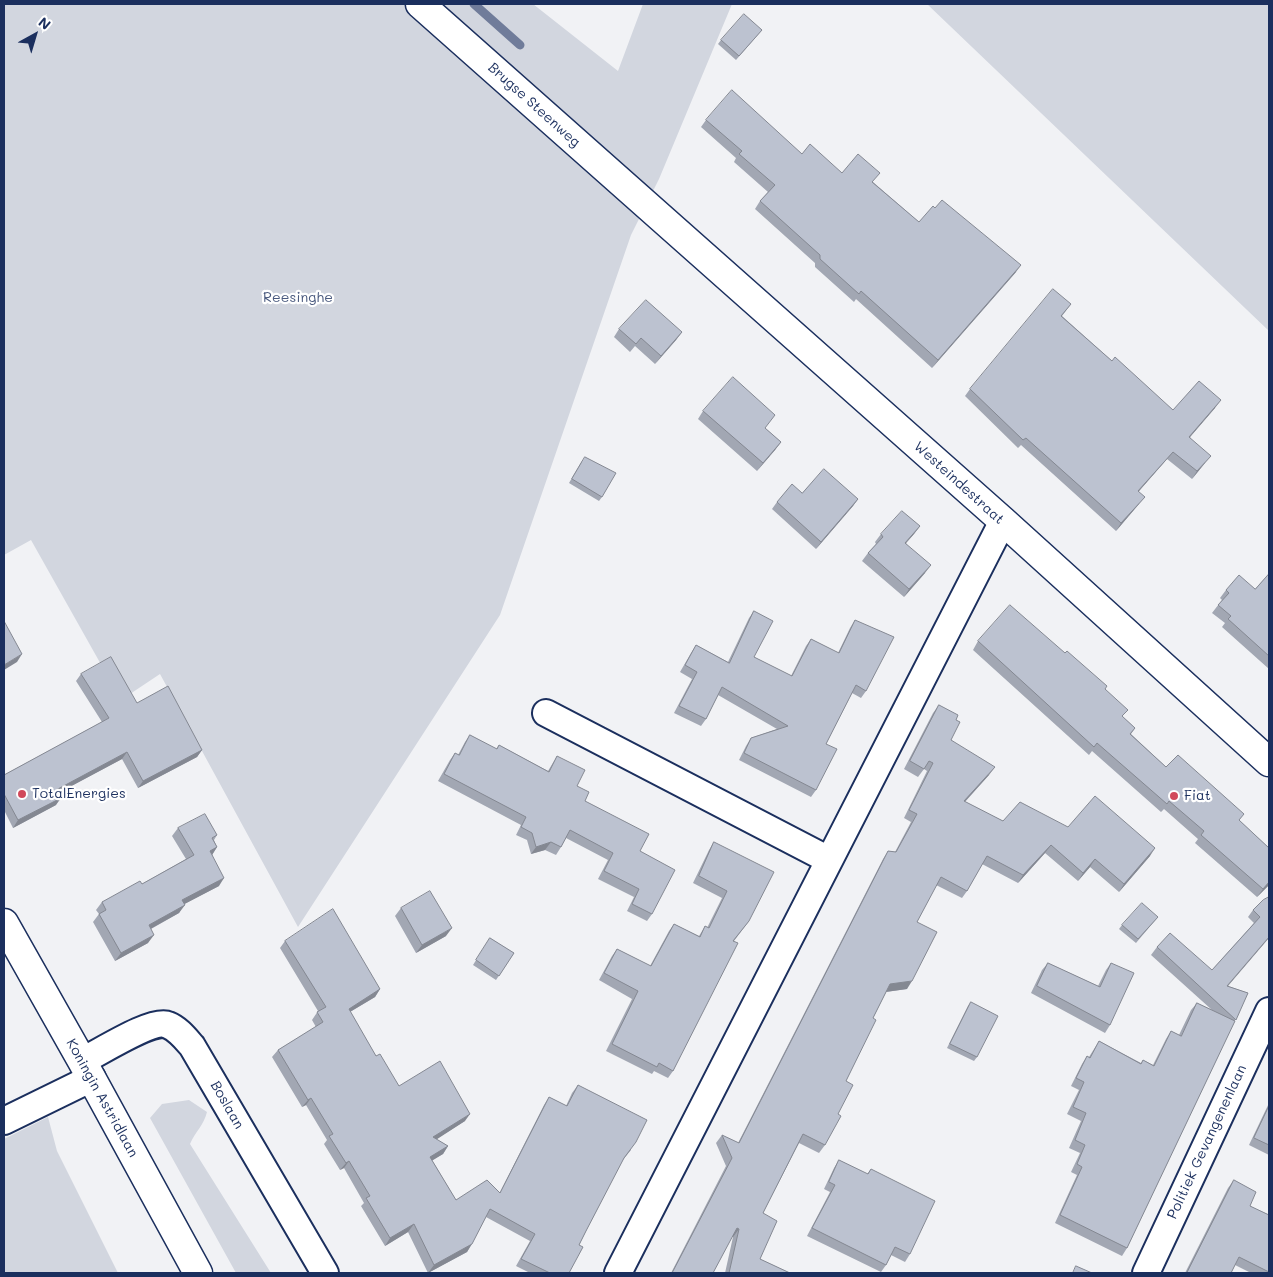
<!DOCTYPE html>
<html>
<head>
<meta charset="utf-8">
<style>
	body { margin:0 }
	#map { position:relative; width:1273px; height:1277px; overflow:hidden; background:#f1f2f5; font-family:Mali,sans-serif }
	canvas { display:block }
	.frame { position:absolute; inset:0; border:5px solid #1b2f5e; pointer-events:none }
	.north { position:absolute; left:10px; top:10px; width:50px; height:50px; -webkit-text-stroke:4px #fff; paint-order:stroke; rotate:39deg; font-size:14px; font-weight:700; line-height:20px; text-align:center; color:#1b2f5e }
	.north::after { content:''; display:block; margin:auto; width:18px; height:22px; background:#1b2f5e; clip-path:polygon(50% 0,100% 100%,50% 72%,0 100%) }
</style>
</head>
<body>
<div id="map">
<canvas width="1273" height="1277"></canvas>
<div class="frame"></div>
<div class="north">N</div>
</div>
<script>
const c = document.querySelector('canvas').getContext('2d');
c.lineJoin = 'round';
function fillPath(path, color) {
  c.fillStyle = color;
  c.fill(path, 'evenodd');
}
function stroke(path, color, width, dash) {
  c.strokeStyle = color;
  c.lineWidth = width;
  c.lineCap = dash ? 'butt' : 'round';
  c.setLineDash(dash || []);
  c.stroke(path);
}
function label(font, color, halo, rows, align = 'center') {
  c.font = font + ' Mali,sans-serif';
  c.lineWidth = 4.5;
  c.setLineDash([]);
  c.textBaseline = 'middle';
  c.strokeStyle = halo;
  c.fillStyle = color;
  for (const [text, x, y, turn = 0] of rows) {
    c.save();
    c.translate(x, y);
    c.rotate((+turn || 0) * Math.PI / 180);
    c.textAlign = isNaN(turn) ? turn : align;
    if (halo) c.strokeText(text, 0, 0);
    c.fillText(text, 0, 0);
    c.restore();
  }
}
fillPath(new Path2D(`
	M4 4H533L618 71 643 4H732L659 179 631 235 500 615 298 927 160 674 121 700 31 540 4 555Z
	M927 4H1269V331Z
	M189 1100 207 1112C204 1125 195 1132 190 1144L271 1273H236L150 1118 162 1104Z
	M48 1117 57 1151 118 1273H4V1139Z`), '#d2d6df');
stroke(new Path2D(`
	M474 4 520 45`), '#707c9a', 9);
const street = new Path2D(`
	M546 713 829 860
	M82 1061C99 1053 153 1018 168 1025 178 1029 185 1038 192 1046L325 1273
	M4 1121 92 1078
	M618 1273 1003 521
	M1146 1273 1269 1011`);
const secondary = new Path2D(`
	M420 4 1003 521 1269 762`);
const primary = new Path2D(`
	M4 923 82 1061 198 1273`);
stroke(street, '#1b2f5e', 30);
stroke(secondary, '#1b2f5e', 31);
stroke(primary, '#1b2f5e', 31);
stroke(street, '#fff', 26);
stroke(secondary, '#fff', 28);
stroke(primary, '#fff', 28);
fillPath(new Path2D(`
	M762 30 736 60 718 44 721 40Z
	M706 120 802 154 842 173 873 182 919 222 1016 272 932 368 856 299 854 302 815 267V263L755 209 760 201 768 192 734 162 736 158 701 127Z
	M1071 304 1062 316 1112 361 1173 410 1215 408 1190 437 1205 463 1192 479 1167 459 1139 491V504L1116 531 1021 445 1018 448 965 396 970 389Z
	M619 329 682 332 676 340 655 364 635 346 630 352 614 337Z
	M703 411 765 428 781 442 775 450 757 471 698 419Z
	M582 461 602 497 599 501 569 483Z
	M802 493 858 499 853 506 816 549 772 509 777 502Z
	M920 526 914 534 906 543 925 573 904 597 862 561 868 553 876 544 875 542 881 534Z
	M1269 574V669L1222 627 1225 623 1212 613 1222 600 1220 598 1226 590 1255 589Z
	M754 611V657L791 676 806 646 811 639 838 653 850 628 855 620 866 691 861 698 852 693 826 744 816 790 811 797 739 760 746 746 751 738 777 729 718 695 706 719 701 726 674 713 692 679 680 672 691 653 696 645 728 662 749 618Z
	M978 641 1105 689 1123 717 1135 728 1131 734 1166 767 1240 821 1269 848V885L1257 897 1195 843 1198 839 1164 809 1161 812 1092 751 1089 755 973 650Z
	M81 674 137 703 202 750 197 757 138 788 122 759 58 793 56 805 13 828 4 810V775L102 722 76 681Z
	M939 705 956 720 951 740 989 775 965 802 1003 821 1068 827 1150 856 1119 892 1090 867 1078 881 1045 853 1018 883 982 864 967 891 962 898 936 885 917 922 907 989 886 992 873 1018 846 1081 838 1114 825 1145 819 1153 799 1143 763 1213 760 1259 790 1273H725L733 1237 732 1236 713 1273H671L726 1166 716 1143 722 1135 738 1143 883 859 888 851 895 852 911 822 904 818 927 771 924 769 918 777 904 769 933 713Z
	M470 735 496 749 499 745 548 771 557 756 577 786 585 801 640 851 652 914 647 921 627 911 634 897 598 879 608 860 566 838 561 847 556 855 545 850 531 854 527 840 516 835 521 825 438 781 450 760 455 753 458 755 465 742Z
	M178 828 217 835 214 840 217 847 212 855 219 886 184 904 179 913 151 929 148 943 115 961 93 922 99 914 96 910 102 902 142 884 186 859 172 836Z
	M714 842 749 921 734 941 673 1071 668 1078 654 1071 652 1074 606 1051 632 999 599 980 612 956 617 949 650 966 669 931 674 924 699 936 705 926 707 928 722 898 693 883 709 850Z
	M1269 897 1228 986 1248 993 1127 1248 1122 1256 1055 1223 1077 1175 1071 1172 1080 1153 1069 1148 1081 1121 1067 1114 1079 1090 1071 1086 1082 1064 1087 1056 1089 1057 1099 1041 1141 1063 1143 1060 1153 1065 1166 1039 1171 1031 1179 1035 1191 1010 1197 1003 1212 1010 1151 955 1157 947 1212 970 1254 923 1248 917 1253 910Z
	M401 908 446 936 416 953 395 916Z
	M1158 917 1136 943 1119 929 1122 925Z
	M490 938 514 953 496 980 473 965Z
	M285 941 380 989 375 997 350 1012 376 1056 399 1086 465 1121 436 1139 448 1146 443 1154 432 1160 456 1200 500 1192 544 1105 549 1097 566 1106 572 1093 578 1085 631 1150 622 1161 586 1231 579 1245 569 1273H530L516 1266 530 1241 486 1217 467 1252 428 1273 408 1232 385 1246 361 1206 364 1203 344 1168 340 1170 324 1144 327 1140 306 1105 302 1107 272 1057 278 1050 316 1027 312 1020 318 1011 280 948Z
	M1048 963 1098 986 1106 970 1111 963 1110 1025 1105 1033 1031 993 1042 970Z
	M971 1002 977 1057 974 1061 947 1048 968 1006Z
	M1269 1103V1155L1249 1145Z
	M839 1160 867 1174 871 1169 910 1254 905 1262 891 1255 886 1265 881 1272 807 1236 830 1192 824 1189 834 1168Z
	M1234 1180 1250 1206 1269 1215V1273H1251L1235 1265 1231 1273H1185L1228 1188Z`), '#a2a7b3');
fillPath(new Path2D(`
	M1021 265 1016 272 932 368 938 360Z
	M682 332 676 340 655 364 661 356Z
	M1221 400 1215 408 1184 444 1189 437Z
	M781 442 775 450 757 471 763 463Z
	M1173 452 1167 459 1133 498 1138 491Z
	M1211 456 1205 463 1192 479 1197 471Z
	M1145 497 1139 504 1116 531 1121 523Z
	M858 499 853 506 816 549 821 542Z
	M920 526 914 534 899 551 905 543Z
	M931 565 925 573 904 597 909 589Z
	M22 654 17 662 4 670V665Z
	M202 750 197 757 138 788 143 781Z
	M127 752 122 759 51 797 56 790Z
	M995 767 989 775 958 809 964 801Z
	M61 798 56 805 13 828 18 820Z
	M551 842 545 850 531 854 536 847Z
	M1051 845 1045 853 1018 883 1023 875Z
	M217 847 212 855 210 851Z
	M1155 848 1150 856 1119 892 1124 884Z
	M1095 859 1090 867 1078 881 1083 873Z
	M224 878 219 886 177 908 182 900Z
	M1269 882V885L1257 897 1263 889Z
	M185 905 179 913 143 933 149 925Z
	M452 928 446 936 416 953 422 945Z
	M154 935 148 943 115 961 121 953Z
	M1269 937V938L1222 993 1227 986Z
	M912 981 907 989 885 992 890 984Z
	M380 989 375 997 343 1016 349 1009Z
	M311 1098 306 1105 302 1107 308 1100Z
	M470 1114 465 1121 428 1145 433 1137Z
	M448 1146 443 1154 425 1165 430 1157Z
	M349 1161 344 1168 340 1170 346 1163Z
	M414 1224 408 1232 385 1246 390 1238Z
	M737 1228 739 1229 733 1237 731 1236Z
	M472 1244 467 1252 428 1273 434 1265Z`), '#848892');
const building = new Path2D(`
	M744 14 762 30 739 56 721 40Z
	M732 90 802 154 810 144 842 173 858 154 880 173 872 182 919 222 933 206 935 208 942 200 1021 265 938 360 861 291 859 294 820 259V255L760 201 775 185 739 154 742 151 706 120Z
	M1053 289 1071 304 1061 316 1112 361 1115 357 1173 410 1199 381 1221 400 1189 437 1211 456 1197 471 1173 452 1138 491 1145 497 1121 523 1026 438 1023 440 970 389Z
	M646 300 682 332 661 356 641 338 636 344 619 329Z
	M733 377 775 415 765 428 781 442 763 463 703 411Z
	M585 457 616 473 602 497 572 479Z
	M824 469 858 499 821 542 777 502 792 484 802 493Z
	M902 511 920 526 905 543 931 565 909 589 868 553 883 537 881 534Z
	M1269 574V656L1228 619 1231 616 1218 605 1229 593 1226 590 1239 575 1255 589Z
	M1010 605 1065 653 1067 651 1107 686 1105 689 1128 710 1122 716 1135 728 1130 734 1166 767 1178 755 1244 814 1239 820 1269 848V882L1263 889 1201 835 1204 831 1169 801 1167 804 1097 743 1094 747 978 641Z
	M754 611 773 621 754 657 792 676 811 639 839 653 855 620 894 637 866 691 856 685 826 744 837 749 816 790 744 753 751 738 788 726 722 687 706 719 679 706 697 672 685 665 696 645 729 663Z
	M4 621 22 654 4 665Z
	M111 657 137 703 168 686 202 750 143 781 127 752 56 790 61 798 18 820 4 794V775L109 718 81 674Z
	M939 705 958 715 956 720 960 722 951 740 995 767 964 801 1003 821 1020 802 1068 827 1095 796 1155 848 1124 884 1095 859 1083 873 1051 845 1023 875 987 856 967 891 941 877 917 922 937 932 912 981 890 984 873 1018 876 1020 846 1081 853 1085 838 1114 841 1116 825 1145 803 1134 763 1213 777 1221 760 1259 790 1273H729L739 1229 737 1228 713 1273H672L732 1158 722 1135 739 1143 888 851 896 852 917 814 909 810 933 763 929 761 924 769 910 761Z
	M470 735 497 749 499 745 549 772 557 756 585 770 577 786 589 792 585 801 649 834 640 851 675 870 652 914 632 904 639 889 604 871 613 853 570 830 561 847 551 842 536 847 532 833 521 827 526 817 444 774 455 753 459 755Z
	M205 814 217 835 212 838 217 847 210 851 224 878 182 900 185 905 149 925 154 935 121 953 99 914 106 910 102 902 140 881 142 884 194 855 178 828Z
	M714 842 774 872 749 921 733 941 738 943 673 1071 659 1063 657 1067 612 1044 638 991 604 973 617 949 651 966 674 924 700 937 705 926 709 928 727 891 699 876Z
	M430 891 452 928 422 945 401 908Z
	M1269 897V937L1227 986 1248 993 1236 1020 1157 947 1170 933 1212 970 1260 917 1253 910 1263 900Z
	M1142 903 1158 917 1138 939 1122 925Z
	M333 909 380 989 349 1009 376 1056 380 1054 399 1086 440 1061 470 1114 433 1137 448 1146 430 1157 456 1200 487 1180 500 1193 549 1097 567 1106 578 1085 647 1120 636 1142 624 1158 586 1231 579 1245 583 1247 569 1273H550L521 1259 535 1234 490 1209 472 1244 434 1265 414 1224 390 1238 366 1198 370 1196 349 1161 346 1163 329 1136 333 1134 311 1098 308 1100 278 1050 323 1022 317 1012 326 1007 285 941Z
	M490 938 514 953 499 976 476 960Z
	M1048 963 1100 987 1111 963 1134 973 1110 1025 1037 986Z
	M971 1002 998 1016 977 1057 950 1044Z
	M1197 1003 1235 1021 1127 1248 1060 1215 1082 1167 1077 1164 1085 1145 1075 1140 1086 1113 1073 1107 1084 1082 1076 1078 1087 1056 1090 1058 1099 1041 1141 1064 1143 1060 1154 1066 1171 1031 1181 1036Z
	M1269 1106V1145L1254 1138Z
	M839 1160 868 1174 871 1169 935 1201 910 1254 895 1247 886 1265 812 1228 835 1185 829 1182Z
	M1234 1180 1256 1192 1250 1206 1269 1215V1272L1239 1257 1231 1273H1187Z
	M1076 1266 1092 1273H1073Z`);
fillPath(building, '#bcc2d0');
stroke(building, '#848892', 1);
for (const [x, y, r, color] of [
	[22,794,5,"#d1495b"],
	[1174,796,5,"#d1495b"]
]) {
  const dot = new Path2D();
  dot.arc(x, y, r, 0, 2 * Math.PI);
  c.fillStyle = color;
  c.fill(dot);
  stroke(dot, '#fff', 2);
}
label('14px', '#1b2f5e', '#fff', [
	["Brugse Steenweg",534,105,42],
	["Westeindestraat",959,483,42],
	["Koningin Astridlaan",102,1098,61],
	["Boslaan",227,1105,60],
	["Politiek Gevangenenlaan",1207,1142,-65]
]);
label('14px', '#49597e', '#fff', [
	["Reesinghe",298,298]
]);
label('14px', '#1b2f5e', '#fff', [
	["TotalEnergies",32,794],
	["Fiat",1184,796]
], 'left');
</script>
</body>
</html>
